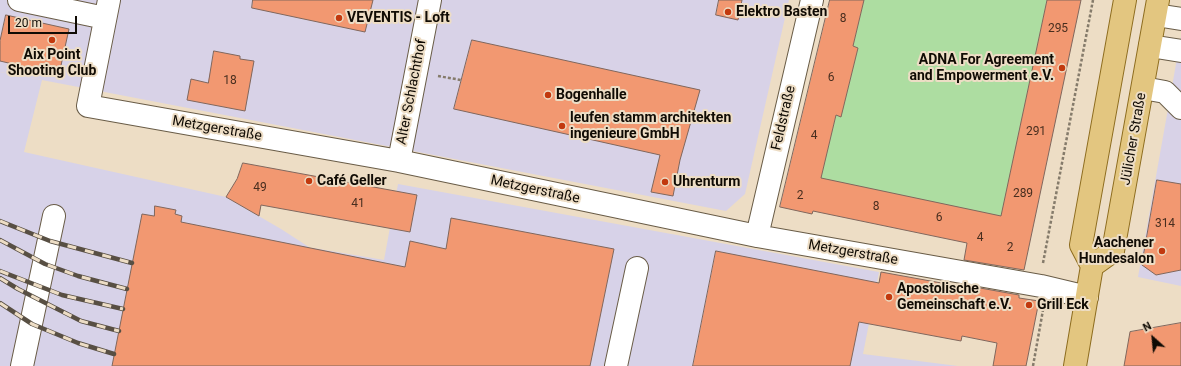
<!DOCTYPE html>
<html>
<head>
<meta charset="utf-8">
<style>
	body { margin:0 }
	#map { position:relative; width:1181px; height:366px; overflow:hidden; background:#edddc5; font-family:Roboto,sans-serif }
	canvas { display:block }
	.north { position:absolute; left:1133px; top:318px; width:40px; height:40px; -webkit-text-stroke:3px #edddc5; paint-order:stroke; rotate:333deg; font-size:11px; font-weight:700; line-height:16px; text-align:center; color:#100b04 }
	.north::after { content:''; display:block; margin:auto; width:14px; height:18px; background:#100b04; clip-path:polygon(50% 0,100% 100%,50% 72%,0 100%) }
	.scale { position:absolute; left:8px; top:16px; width:69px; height:18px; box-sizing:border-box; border:2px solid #100b04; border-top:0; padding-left:5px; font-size:12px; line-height:14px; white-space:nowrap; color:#100b04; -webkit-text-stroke:3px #edddc5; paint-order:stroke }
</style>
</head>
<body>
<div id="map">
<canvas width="1181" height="366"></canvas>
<div class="north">N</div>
<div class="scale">20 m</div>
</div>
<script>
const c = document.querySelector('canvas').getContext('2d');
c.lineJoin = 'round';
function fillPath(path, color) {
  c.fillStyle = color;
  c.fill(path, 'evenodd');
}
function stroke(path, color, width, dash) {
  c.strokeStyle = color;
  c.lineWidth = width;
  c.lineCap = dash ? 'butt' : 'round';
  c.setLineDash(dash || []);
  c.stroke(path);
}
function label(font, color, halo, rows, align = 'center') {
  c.font = font + ' Roboto,sans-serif';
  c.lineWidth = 4;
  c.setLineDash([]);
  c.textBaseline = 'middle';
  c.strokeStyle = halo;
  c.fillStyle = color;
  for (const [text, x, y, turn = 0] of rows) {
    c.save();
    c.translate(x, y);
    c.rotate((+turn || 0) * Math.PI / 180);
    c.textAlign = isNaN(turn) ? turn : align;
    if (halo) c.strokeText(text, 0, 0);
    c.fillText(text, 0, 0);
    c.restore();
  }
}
fillPath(new Path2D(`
	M0 0H789L745 194 726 211 0 72Z
	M1181 36V286L1138 277Z`), '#d8d2e7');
fillPath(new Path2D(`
	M0 72 42 80 24 152 226 197 281 229 312 249 313 248 384 260 398 184 879 272 863 354 958 366H0Z`), '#d7d2e8');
fillPath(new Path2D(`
	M864 0H1047L1000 222 819 185 836 115 841 116 858 48 853 46Z`), '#addda1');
const building = new Path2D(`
	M253 0H373L365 32 252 8Z
	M719 0H742L738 20 716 15Z
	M830 0H864L853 46 858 48 841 117 836 115 821 178 1001 216 1047 0H1081L1024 270 964 260 967 243 813 211 812 214 780 207Z
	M6 15 69 29 60 70 51 73 0 61V41Z
	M472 40 700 90 680 160 673 196 651 192 660 155 454 109Z
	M214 51 240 56V59L254 61 245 111 187 100 191 79 208 83Z
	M243 163 417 195 410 232 261 205 259 216 226 197 237 179Z
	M1157 180 1181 184V270L1156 275 1142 265Z
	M155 206 176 210 175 214 182 216 181 222 405 267 410 241 446 249 451 218 614 249 590 366H112L142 214 154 216Z
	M716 251 879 283 881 272 958 286V284L1019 295V298L1039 301 1026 366H993L997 343 962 336 961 341 859 322 850 366H693Z
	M1181 323V366H1124L1130 332Z`);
fillPath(building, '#f29871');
stroke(building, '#80675d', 1);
const minor = new Path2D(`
	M19 0 105 18
	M109 0 88 106 399 161 757 236 1041 286 1087 297
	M1156 15 1181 19
	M1150 46 1181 51
	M1143 88 1165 92 1181 108
	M399 161 430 0
	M757 236 812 0
	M22 366 54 216
	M616 366 637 268`);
const major = new Path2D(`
	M1092 266 1113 251 1158 0
	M1075 366 1092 266 1081 245 1125 0`);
stroke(minor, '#695c47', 24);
stroke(major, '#8d6c1e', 24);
stroke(new Path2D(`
	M438 76 461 80
	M1043 263 1093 0
	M1033 366 1043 310`), '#857b6b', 2.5, [3, 2]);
stroke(minor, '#fff', 22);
stroke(major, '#e3c680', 22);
const rail = new Path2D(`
	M0 221 50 241 132 263
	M0 240 45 264 78 276 127 289
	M0 271 62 295 123 309
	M0 278 18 289 81 321 119 331
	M0 303 32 324 78 343 114 354`);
stroke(rail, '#584f43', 4.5);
stroke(rail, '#edddc5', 3, [9]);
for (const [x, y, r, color] of [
	[728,12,4,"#c2390e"],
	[339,18,4,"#c2390e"],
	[52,40,4,"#c2390e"],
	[1062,68,4,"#c2390e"],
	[548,95,4,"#c2390e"],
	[562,126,4,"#c2390e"],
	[309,181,4,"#c2390e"],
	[665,182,4,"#c2390e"],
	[1162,251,4,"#c2390e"],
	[889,297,4,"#c2390e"],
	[1029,305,4,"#c2390e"]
]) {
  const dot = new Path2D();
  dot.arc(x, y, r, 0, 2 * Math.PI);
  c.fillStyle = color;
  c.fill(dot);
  stroke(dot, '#edddc5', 1.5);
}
label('12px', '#482e1f', null, [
	["8",843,19],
	["295",1058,29],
	["6",831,78],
	["18",230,81],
	["291",1036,132],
	["4",814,136],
	["49",260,188],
	["289",1023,194],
	["2",800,196],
	["41",358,204],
	["8",876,207],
	["6",939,218],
	["314",1165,224],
	["4",980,238],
	["2",1010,248]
]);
label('bold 14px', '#100b04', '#edddc5', [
	["Elektro Basten",736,12],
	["VEVENTIS - Loft",347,18],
	["Aix Point",52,55,"center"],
	["Shooting Club",52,71,"center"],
	["ADNA For Agreement",1054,60,"right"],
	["and Empowerment e.V.",1054,76,"right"],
	["Bogenhalle",556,95],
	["leufen stamm architekten",570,118],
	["ingenieure GmbH",570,134],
	["Café Geller",317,181],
	["Uhrenturm",673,182],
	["Aachener",1154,243,"right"],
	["Hundesalon",1154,259,"right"],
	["Apostolische",897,289],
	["Gemeinschaft e.V.",897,305],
	["Grill Eck",1037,305]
], 'left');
label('14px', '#100b04', '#edddc5', [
	["Alter Schlachthof",412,92,-79],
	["Feldstraße",784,118,-77],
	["Metzgerstraße",217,129,10],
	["Jülicher Straße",1134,139,-80],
	["Metzgerstraße",535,190,12],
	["Metzgerstraße",853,253,10]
]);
</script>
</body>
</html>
